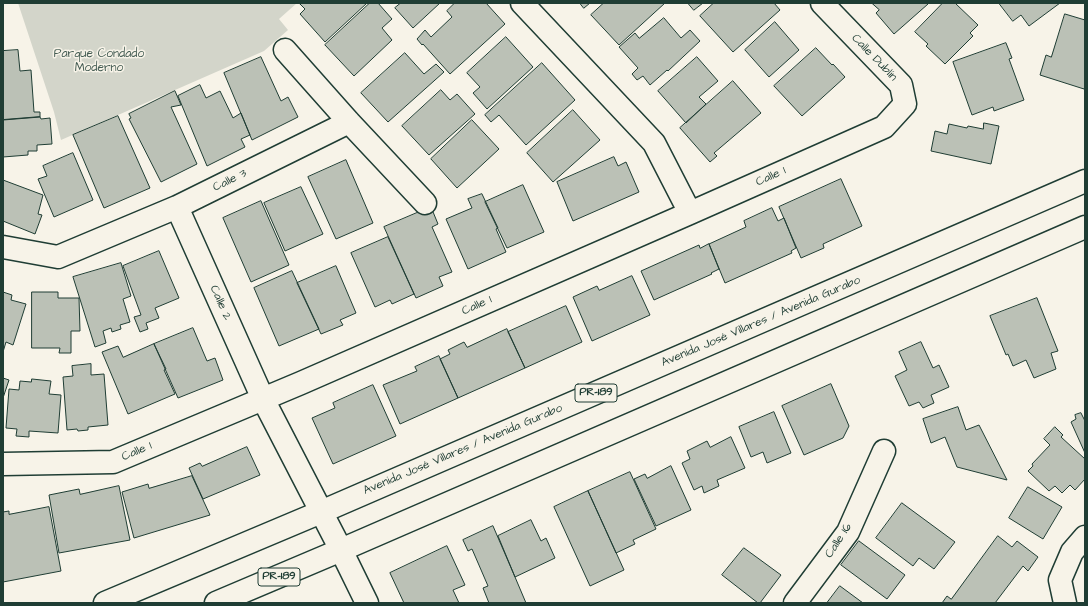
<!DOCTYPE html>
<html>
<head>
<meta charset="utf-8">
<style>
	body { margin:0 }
	#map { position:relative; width:1088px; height:606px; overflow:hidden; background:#f7f3e8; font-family:"Architects Daughter",sans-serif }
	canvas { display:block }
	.frame { position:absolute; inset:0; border:4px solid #1f3d34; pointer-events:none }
</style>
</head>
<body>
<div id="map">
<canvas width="1088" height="606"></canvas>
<div class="frame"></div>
</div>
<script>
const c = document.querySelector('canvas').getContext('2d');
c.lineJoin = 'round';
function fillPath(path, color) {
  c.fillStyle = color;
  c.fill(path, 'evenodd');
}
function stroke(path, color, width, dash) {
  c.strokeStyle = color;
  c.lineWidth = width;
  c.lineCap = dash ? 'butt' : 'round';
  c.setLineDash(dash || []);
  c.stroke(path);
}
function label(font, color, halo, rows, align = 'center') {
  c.font = font + ' "Architects Daughter",sans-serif';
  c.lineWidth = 3;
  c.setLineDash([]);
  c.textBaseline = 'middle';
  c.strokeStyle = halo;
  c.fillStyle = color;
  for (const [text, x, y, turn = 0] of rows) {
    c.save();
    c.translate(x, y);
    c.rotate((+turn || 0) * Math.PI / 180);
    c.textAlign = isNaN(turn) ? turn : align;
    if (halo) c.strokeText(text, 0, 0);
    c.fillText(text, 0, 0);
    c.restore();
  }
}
fillPath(new Path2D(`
	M18 3H297L279 19 288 30 264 51 61 140 54 112Z`), '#d3d5ca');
const building = new Path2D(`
	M301 3H367L325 42 300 14 305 9 300 4Z
	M370 3H378L392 19 382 28 392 40 354 76 325 45Z
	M401 3H440L413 28 395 8Z
	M455 3H486L505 24 450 74 423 44 422 45 417 39 425 30 431 37 452 17 447 11Z
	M580 3H590L584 8Z
	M604 3H665L619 45 591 15Z
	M688 3H703L694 10Z
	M714 3H774L780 10 733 52 700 16Z
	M872 3H927L928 4 894 34 876 13 879 10Z
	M943 3H955L978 25 970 33 973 36 945 64 926 46 928 44 915 32Z
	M999 3H1060L1029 26 1021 15 1013 21Z
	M1065 14 1085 20V86L1084 89 1040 75 1046 55 1051 57Z
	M664 18 681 38 690 30 700 41 668 71 667 70 650 85 643 76 637 80 632 74 638 68 619 47 635 33 639 38Z
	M775 22 799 50 769 77 745 50Z
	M506 37 533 67 487 109 473 93 480 87 467 73Z
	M1006 43 1012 58 1009 59 1024 100 994 111 993 107 972 115 953 62Z
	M816 48 832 65 833 64 845 77 802 116 774 86Z
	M18 50 20 71 31 70 34 112H40V117L3 120V51Z
	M405 53 424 74 436 64 444 72 388 122 361 93Z
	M261 57 281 101 288 97 298 117 252 140 224 73Z
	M697 57 718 81 699 97 706 104 686 123 658 91Z
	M542 63 575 100 526 145 499 115 491 122 485 115Z
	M733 81 761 113 714 153 717 156 710 162 680 128Z
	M200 85 206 98 220 91 233 118 241 113 250 135 241 139 245 147 207 166 178 96Z
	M441 90 450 100 457 94 475 114 429 155 402 126Z
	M175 91 181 105 171 107 197 164 161 182 129 119 131 118 129 114Z
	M573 110 600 140 553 182 527 153Z
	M118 116 150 188 104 208 73 135Z
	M40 117 41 119 50 118 52 144 37 145V151H28V155L3 157V120Z
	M472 120 499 149 457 188 431 159Z
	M984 123 999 126 991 164 931 151 935 131 947 134 949 124 967 128 968 126 983 129Z
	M73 153 93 200 54 217 38 179 47 176 43 166Z
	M614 157 618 166 626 162 639 192 573 221 557 182Z
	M346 160 373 223 336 239 308 177Z
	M841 179 862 226 823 244 824 248 801 258 779 207Z
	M3 180 43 195 38 214 42 215 35 234 3 221Z
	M523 185 544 232 507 248 485 202Z
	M301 187 323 234 285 251 264 203Z
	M482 194 498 228 496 229 506 252 468 269 446 219 472 208 468 199Z
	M261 201 289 265 251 282 223 218Z
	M431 207 438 224 432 227 452 272 439 277 443 286 416 298 384 227Z
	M772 208 778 221 784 218 796 248 791 251 792 253 725 283 709 244 746 227 744 221Z
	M388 237 414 294 392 304 390 300 375 307 351 253Z
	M709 244 719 269 711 273 712 274 654 300 641 271 699 245 700 248Z
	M159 251 179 298 155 308 159 318 146 323 148 329 140 332 134 317 141 315 123 266Z
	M121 263 131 296 123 299 130 322 120 325 121 329 112 332 111 328 103 331 106 343 95 347 73 277Z
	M336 266 356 313 340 320 343 325 321 334 297 283Z
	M292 271 319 329 279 346 254 288Z
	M632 276 650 315 592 341 573 297 597 286 599 290Z
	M3 292 12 295 11 300 26 304 13 345 6 342 3 352Z
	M32 292H58V298H79L80 331H71V353H59L60 348H32Z
	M1037 298 1058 351 1051 353 1056 369 1034 378 1026 360 1013 366 1008 354 1006 355 990 316Z
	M566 306 582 342 525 368 508 332Z
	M193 328 207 361 215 358 223 380 178 398 154 344Z
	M507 329 525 368 458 398 440 359 450 354 448 350 464 342 467 347Z
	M921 342 933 368 939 365 949 387 931 395 934 403 923 408 919 402 909 406 895 376 907 370 899 352Z
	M154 344 166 369 164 370 175 394 128 414 102 352 118 346 123 357Z
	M439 356 458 398 400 424 383 385 417 371 415 367Z
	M91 364V375L104 374 108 425 88 427V430L78 431 77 429 67 430 63 377 73 376 72 366Z
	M3 378 9 380 3 398Z
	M32 379 51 381 49 394 61 395 58 433 29 431V437L16 436 17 429 6 428 9 389 19 390 20 381 31 382Z
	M831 384 849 426 843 438 804 455 782 406Z
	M373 385 396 436 333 464 312 418 335 408 333 403Z
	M958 407 966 430 979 425 1007 480 957 467 945 437 931 443 923 419Z
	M774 412 791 453 767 463 763 452 751 457 739 427Z
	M1081 413 1085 421V453L1071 422 1076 419 1075 415Z
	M1055 427 1063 435 1061 437 1085 459V479L1075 490 1070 485 1062 493 1055 486 1049 491 1028 471 1033 466 1032 464 1050 445 1044 439Z
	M731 437 745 468 717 480 719 486 704 493 702 486 694 490 682 463 690 459 687 451 707 441 710 447Z
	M247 447 260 475 203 499 189 468 200 463 202 466Z
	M671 466 691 510 656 526 634 479 645 474 647 478Z
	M630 472 656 529 633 540 635 544 616 553 588 491Z
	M192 476 210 515 134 538 122 492 148 484 149 488Z
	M119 486 130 540 59 553 49 495 79 489 80 494Z
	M1028 487 1062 507 1043 539 1009 518Z
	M588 491 624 570 590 586 554 507Z
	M902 503 955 542 934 569 919 558 913 566 876 538Z
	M49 507 61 571 3 582V512L9 511V514Z
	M531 520 541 541 546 538 555 558 515 577 498 536Z
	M493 526 515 577 526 603H489L483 588 488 586 472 549 468 551 463 540Z
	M998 536 1012 547 1017 541 1038 557 1028 571 1023 566 995 603H942L947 596 951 599Z
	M859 541 905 575 887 599 841 565Z
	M447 546 465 585 453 590 459 603H404L390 573Z
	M744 548 781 575 760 603H758L722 575Z
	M840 586 863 603H827Z`);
fillPath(building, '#bbc1b6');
stroke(building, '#1f3d34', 1);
const minor = new Path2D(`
	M522 3 654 143 690 213
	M285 50 349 122 425 203
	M177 207 263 399 341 550 367 603
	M3 247 58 257 177 207 349 122
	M3 464 113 462 301 383 690 213 884 127 905 104 901 85 822 3
	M795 603 848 532 884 451
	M1065 603 1060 580 1072 552 1085 537`);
const major = new Path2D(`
	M105 603 321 512 1085 181
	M216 603 341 550 1085 227`);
stroke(minor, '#1f3d34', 25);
stroke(major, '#1f3d34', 25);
stroke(minor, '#f7f3e8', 22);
stroke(major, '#f7f3e8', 22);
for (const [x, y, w] of [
	[596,393,42],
	[279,577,42]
]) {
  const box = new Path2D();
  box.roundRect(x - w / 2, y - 9, w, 18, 3);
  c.fillStyle = '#f7f3e8';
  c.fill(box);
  stroke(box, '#1f3d34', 1);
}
label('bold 11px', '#1f3d34', null, [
	["PR-189",596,393],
	["PR-189",279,577]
]);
label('12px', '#435b52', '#f7f3e8', [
	["Parque Condado",99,54],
	["Moderno",99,68]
]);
label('12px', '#1f3d34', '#f7f3e8', [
	["Calle Dublín",874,58,46],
	["Calle 1",771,177,-24],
	["Calle 3",230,181,-26],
	["Calle 2",220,303,66],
	["Calle 1",477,306,-24],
	["Avenida José Villares / Avenida Gurabo",761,322,-23],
	["Avenida José Villares / Avenida Gurabo",463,450,-23],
	["Calle 1",137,452,-23],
	["Calle 16",839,541,-57]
]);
</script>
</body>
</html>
